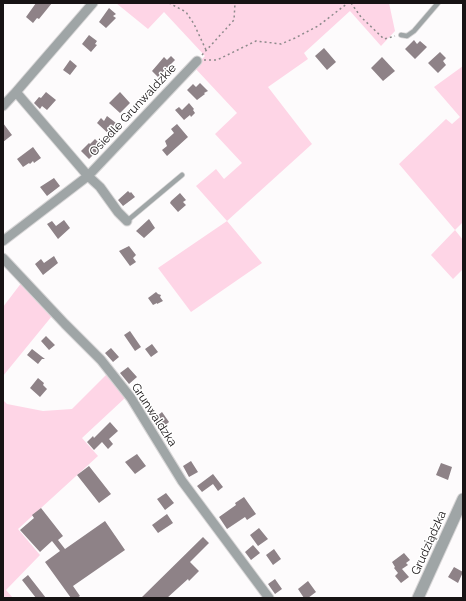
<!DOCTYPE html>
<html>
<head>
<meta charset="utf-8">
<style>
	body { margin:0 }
	#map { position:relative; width:466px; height:601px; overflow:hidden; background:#fdfbfc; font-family:Raleway,sans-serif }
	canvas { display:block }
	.frame { position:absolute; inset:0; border:4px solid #171314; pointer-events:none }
</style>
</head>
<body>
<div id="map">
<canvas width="466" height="601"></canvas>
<div class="frame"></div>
</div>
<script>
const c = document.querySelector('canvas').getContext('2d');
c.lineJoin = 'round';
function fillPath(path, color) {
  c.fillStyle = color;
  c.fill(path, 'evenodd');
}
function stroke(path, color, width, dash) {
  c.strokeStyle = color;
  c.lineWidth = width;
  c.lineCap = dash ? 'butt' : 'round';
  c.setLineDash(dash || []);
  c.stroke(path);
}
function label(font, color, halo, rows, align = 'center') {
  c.font = font + ' Raleway,sans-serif';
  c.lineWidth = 3;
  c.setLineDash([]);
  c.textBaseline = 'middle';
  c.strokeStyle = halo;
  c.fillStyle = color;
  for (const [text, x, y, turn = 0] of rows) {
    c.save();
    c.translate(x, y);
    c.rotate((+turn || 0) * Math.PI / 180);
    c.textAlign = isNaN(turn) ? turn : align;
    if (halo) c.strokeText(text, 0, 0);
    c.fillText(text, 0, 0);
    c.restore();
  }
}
fillPath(new Path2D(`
	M116 3H389L395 31 381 46 350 11 304 53 308 59 268 87 312 144 227 221 262 263 191 312 158 268 227 221 196 186 216 169 224 179 242 163 215 134 237 113 194 67 205 56 164 12 148 29Z
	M463 66V222L455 230 463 240V269L453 279 431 255 455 230 399 164 446 119 452 124 460 117 434 87Z
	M22 282 52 316 3 376V307Z
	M107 374 125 398 82 438 98 456 18 529 40 555 6 590 13 598H3V400L7 404 43 411 72 409Z`), '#fed5e6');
fillPath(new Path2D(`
	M36 3H52L39 19 37 18 33 23 26 17Z
	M109 8 116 14 113 16 116 18 106 28 99 22Z
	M89 35 97 41 95 44 97 45 91 52 82 44Z
	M414 40 417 44 420 41 427 47 415 59 405 49Z
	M324 48 336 62 327 70 315 56Z
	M440 52 446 58 443 61 446 65 438 73 428 63Z
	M171 56 175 60 158 77 152 71 164 57 167 60Z
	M382 57 395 71 383 81 371 68Z
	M70 60 77 66 70 75 63 70Z
	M200 83 208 91 204 93 205 94 197 100 187 90 193 84 196 87Z
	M46 92 56 100 47 110 42 106 40 109 34 103 39 97 41 98Z
	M120 92 130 103 120 113 109 103Z
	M189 103 194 109 193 110 195 113 191 117 190 115 184 120 175 110 179 107 182 110Z
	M107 116 116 123 111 128 115 131 111 136 97 123 101 118 104 121Z
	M3 123 12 135 3 142Z
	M177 124 188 137 167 156 162 150 167 146 165 141 174 133 171 129Z
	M95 139 102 146 98 151 97 153H95L89 159 81 151 89 143 90 144Z
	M33 147 41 158 34 163 33 161 30 164 29 163 23 167 17 159Z
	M54 178 60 186 47 196 40 187Z
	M128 191 130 193 131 192 135 197 123 206 118 200Z
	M180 193 186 200 183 202 186 205 178 212 170 203 171 201Z
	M149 219 155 228 144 238 136 231Z
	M64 220 70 228 58 239 47 224 52 221 56 226Z
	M129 246 136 255 133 258 136 262 130 266 119 251Z
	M54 256 58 263 43 275 35 264 41 259 44 263Z
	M156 292 158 294 161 295 160 297 163 301 157 304V303L153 305 148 298Z
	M130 331 141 347 135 351 124 335Z
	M46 336 55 345 49 350 41 341Z
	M152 344 158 352 151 357 145 349Z
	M111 348 119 357 113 362 105 353Z
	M32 349 41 356 45 359H42L38 364 27 355Z
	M128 367 137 377 129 384 120 373Z
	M38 378 44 383 43 385 47 389 40 397 30 388Z
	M162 412 169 422 162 428 155 418Z
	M110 422 118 431 109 439 113 444 108 449 102 442 94 450 87 442 93 436 94 438Z
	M137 454 146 466 135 474 125 462Z
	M191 461 198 472 189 477 183 466Z
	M441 463 452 467 448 480 436 475Z
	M89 466 111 494 99 503 77 475Z
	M213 474 223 487 218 491 213 484 202 492 197 486Z
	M166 493 174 503 165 510 157 499Z
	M244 497 256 514 247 520 245 517 227 529 219 517 236 505 235 503Z
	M41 508 63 536 58 540 65 549 105 521 125 550 73 586 80 596 77 598H71L45 562 60 551 52 541 40 552 20 530 34 518 32 515Z
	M167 514 173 523 158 533 152 525Z
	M259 528 268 539 258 546 250 535Z
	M203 537 209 543 190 562 199 571 189 581 188 579 167 598H141Z
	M253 545 260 553 251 560 245 552Z
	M274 549 281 559 273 565 266 555Z
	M404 553 410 560 406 563 408 565 402 569 409 577 401 583 395 576 398 573 394 568 395 567 392 562Z
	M454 567 463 572 458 583 448 577Z
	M28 575 46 598H36L22 580Z
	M275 579 282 589 275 594 268 584Z
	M308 581 316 592 308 598H304L298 589Z`), '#8e8287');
const service = new Path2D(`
	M401 35 407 36 414 31 438 3
	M127 221 182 175`);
const minor = new Path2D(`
	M93 3 16 92 88 176 100 187 118 212 127 221
	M3 106 16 92
	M3 241 88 176 197 61
	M3 258 65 324 101 360 131 398 182 481 269 598`);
const tertiary = new Path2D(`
	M418 598 463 499`);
stroke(service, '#d8d6d7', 6);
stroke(minor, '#d8d6d7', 11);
stroke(tertiary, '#d8d6d7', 13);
stroke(new Path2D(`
	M169 3 186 12 194 24 206 50
	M351 3 361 17 384 39 395 36
	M202 55 234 20 235 3
	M204 60H217L256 41 281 44 295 38 318 26 348 3`), '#8d8a8b', 1.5, [2, 3]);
stroke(service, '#9fa5a6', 4.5);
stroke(minor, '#9fa5a6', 9);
stroke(tertiary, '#9fa5a6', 11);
label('12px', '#171314', '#fff', [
	["Osiedle Grunwaldzkie",133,110,-47],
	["Grunwaldzka",154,415,57],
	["Grudziądzka",429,543,-66]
]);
</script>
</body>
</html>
